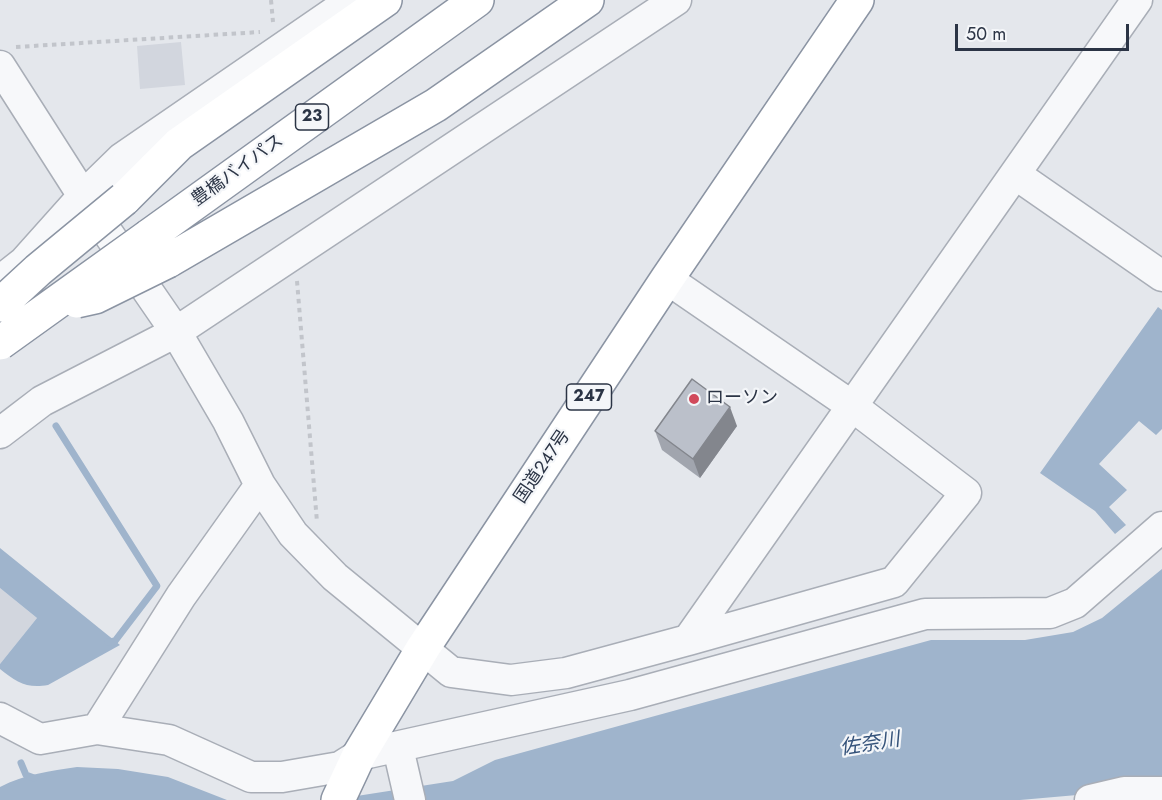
<!DOCTYPE html>
<html>
<head>
<meta charset="utf-8">
<style>
	body { margin:0 }
	#map { position:relative; width:1162px; height:800px; overflow:hidden; background:#e4e7ec; font-family:Jost,sans-serif }
	canvas { display:block }
	.scale { position:absolute; left:955px; top:24px; width:174px; height:27px; box-sizing:border-box; border:3px solid #2b3445; border-top:0; padding-left:8px; font-size:18px; line-height:21px; white-space:nowrap; color:#2b3445; -webkit-text-stroke:4px #f4f6f9; paint-order:stroke }
</style>
</head>
<body>
<div id="map">
<canvas width="1162" height="800"></canvas>
<div class="scale">50 m</div>
</div>
<script>
const c = document.querySelector('canvas').getContext('2d');
c.lineJoin = 'round';
function fillPath(path, color) {
  c.fillStyle = color;
  c.fill(path, 'evenodd');
}
function stroke(path, color, width, dash) {
  c.strokeStyle = color;
  c.lineWidth = width;
  c.lineCap = dash ? 'butt' : 'round';
  c.setLineDash(dash || []);
  c.stroke(path);
}
function label(font, color, halo, rows, align = 'center') {
  c.font = font + ' Jost,"Noto Sans JP",sans-serif';
  c.lineWidth = 4.5;
  c.setLineDash([]);
  c.textBaseline = 'middle';
  c.strokeStyle = halo;
  c.fillStyle = color;
  for (const [text, x, y, turn = 0] of rows) {
    c.save();
    c.translate(x, y);
    c.rotate((+turn || 0) * Math.PI / 180);
    c.textAlign = isNaN(turn) ? turn : align;
    if (halo) c.strokeText(text, 0, 0);
    c.fillText(text, 0, 0);
    c.restore();
  }
}
fillPath(new Path2D(`
	M181 42 185 85 140 89 137 46Z
	M0 588 37 618 0 664Z`), '#d2d6de');
fillPath(new Path2D(`
	M1158 307 1162 310V429L1156 435 1139 421 1099 464 1127 490 1109 507 1126 525 1115 534 1095 511 1040 473Z
	M0 548 120 645 48 685C27 689 16 682 0 669V664L37 618 0 588Z
	M1162 569V778L1077 795 1020 800H331L453 781 495 760 931 640H1025L1073 632 1102 618Z
	M77 767 118 769 168 777 227 800H0V787C25 774 50 771 77 767Z`), '#9fb4cc');
stroke(new Path2D(`
	M56 426 157 586 115 641 108 642
	M21 763 26 775 34 778`), '#9fb4cc', 7);
const minor = new Path2D(`
	M0 66 92 210 176 332 676 0
	M1015 174 1162 276
	M667 279 852 406 966 493 894 582 688 640
	M0 281 24 262 83 196 122 158 352 0
	M0 433 42 401 176 332 228 421 260 485 293 534 335 577 451 672 511 680 566 673 688 640 1137 0
	M0 718 40 739 97 729 169 740 251 777H282L340 767 359 755 630 695 925 614 1050 613 1075 603 1162 527
	M97 729 181 596 260 485
	M398 748 410 800
	M1090 800 1124 792H1162`);
const highway = new Path2D(`
	M124 199 179 144 385 0
	M149 236 477 0
	M168 261 436 105 587 0
	M338 800 359 755 423 648 667 279 857 0`);
stroke(minor, '#a9aeb7', 33);
stroke(highway, '#8b94a3', 36);
stroke(new Path2D(`
	M271 0 273 22
	M16 47 260 32
	M297 281 317 522`), '#c2c5cb', 4, [4.5, 4.5]);
stroke(minor, '#f7f8fa', 30);
stroke(highway, '#fff', 33);
const highwayBridge = new Path2D(`
	M77 301 95 297 168 261
	M0 305 38 270 124 199
	M0 343 149 236`);
stroke(highwayBridge, '#8b94a3', 36, []);
stroke(highwayBridge, '#fff', 33);
fillPath(new Path2D(`
	M737 426 700 478 662 450 655 431Z`), '#a1a5ae');
fillPath(new Path2D(`
	M730 407 737 426 700 478 693 459Z`), '#83868d');
const building = new Path2D(`
	M692 379 730 407 693 459 655 431Z`);
fillPath(building, '#bbc0ca');
stroke(building, '#83868d', 1.5);
for (const [x, y, r, color] of [
	[694,399,6,"#d1495b"]
]) {
  const dot = new Path2D();
  dot.arc(x, y, r, 0, 2 * Math.PI);
  c.fillStyle = color;
  c.fill(dot);
  stroke(dot, '#f4f6f9', 2);
}
for (const [x, y, w] of [
	[312,117,33],
	[589,397,45]
]) {
  const box = new Path2D();
  box.roundRect(x - w / 2, y - 13, w, 26, 4.5);
  c.fillStyle = '#f4f6f9';
  c.fill(box);
  stroke(box, '#2b3445', 1.5);
}
label('bold 16px', '#2b3445', null, [
	["23",312,117],
	["247",589,397]
]);
label('18px', '#2b3445', '#f4f6f9', [
	["豊橋バイパス",238,171,-36],
	["国道247号",543,467,-56]
]);
label('18px', '#2b3445', '#f4f6f9', [
	["ローソン",706,399]
], 'left');
label('italic 20px', '#34527a', '#f4f6f9', [
	["佐奈川",870,745,-9]
]);
</script>
</body>
</html>
